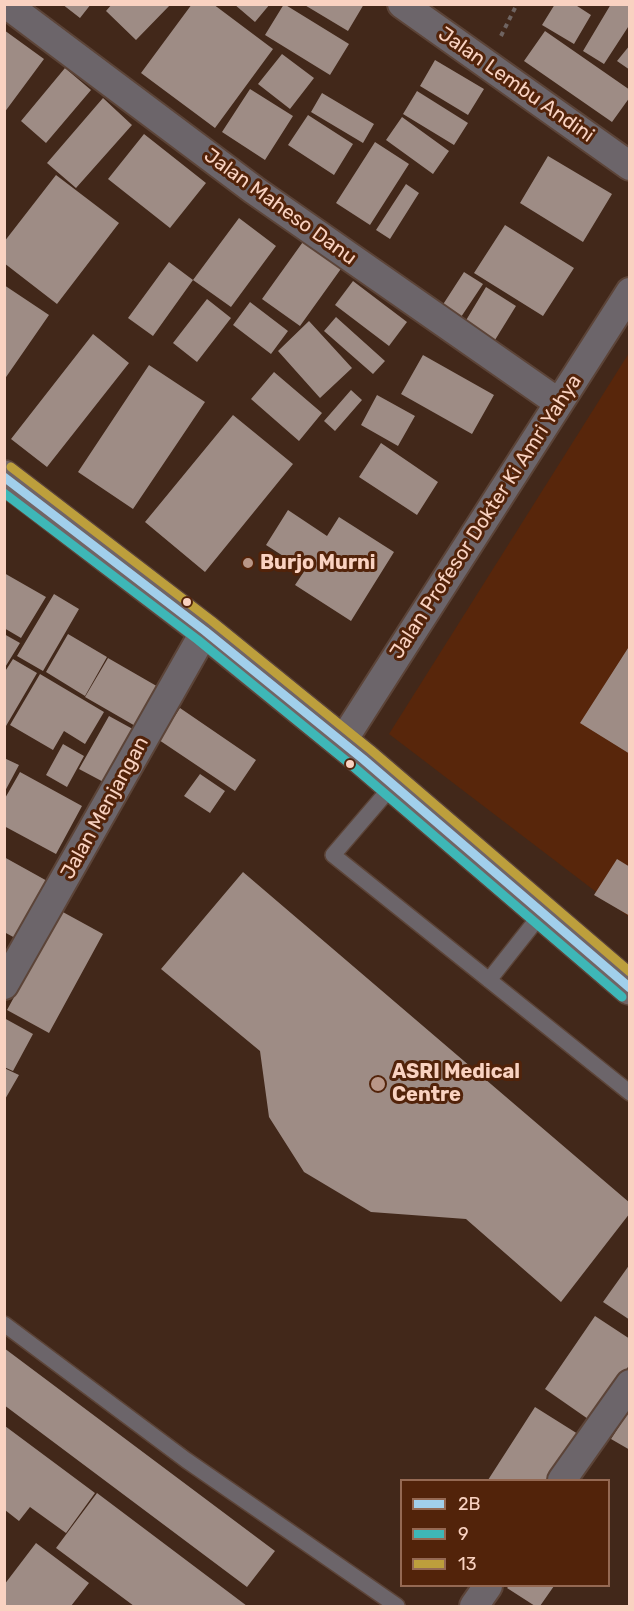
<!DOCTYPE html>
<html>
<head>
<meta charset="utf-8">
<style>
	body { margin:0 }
	#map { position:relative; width:634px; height:1611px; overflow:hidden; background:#42281a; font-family:Rubik,sans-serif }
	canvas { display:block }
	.frame { position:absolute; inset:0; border:6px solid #f9d2c1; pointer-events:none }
	.legend { position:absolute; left:400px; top:1479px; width:210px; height:108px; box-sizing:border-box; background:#52230a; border:2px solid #956953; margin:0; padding:8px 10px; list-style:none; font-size:18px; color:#f9d2c1 }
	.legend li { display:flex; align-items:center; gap:12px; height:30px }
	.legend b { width:30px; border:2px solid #956953 }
</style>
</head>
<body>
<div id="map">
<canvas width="634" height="1611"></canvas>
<div class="frame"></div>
<ul class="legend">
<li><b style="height:8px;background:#a1cfeb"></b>2B</li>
<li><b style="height:8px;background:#3eb7b7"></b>9</li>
<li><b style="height:8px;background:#bd9f3c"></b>13</li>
</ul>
</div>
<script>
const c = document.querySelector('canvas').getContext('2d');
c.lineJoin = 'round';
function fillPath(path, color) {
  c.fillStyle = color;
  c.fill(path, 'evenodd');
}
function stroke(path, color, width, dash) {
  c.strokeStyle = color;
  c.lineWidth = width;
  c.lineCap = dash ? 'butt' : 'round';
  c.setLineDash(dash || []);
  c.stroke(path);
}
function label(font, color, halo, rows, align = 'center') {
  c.font = font + ' Rubik,sans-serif';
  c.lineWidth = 6;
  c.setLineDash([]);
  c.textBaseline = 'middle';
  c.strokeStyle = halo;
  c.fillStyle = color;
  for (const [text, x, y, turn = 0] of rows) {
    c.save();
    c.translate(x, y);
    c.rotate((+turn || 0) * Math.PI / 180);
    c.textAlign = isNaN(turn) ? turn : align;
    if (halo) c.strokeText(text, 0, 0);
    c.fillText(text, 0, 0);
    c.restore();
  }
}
fillPath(new Path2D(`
	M629 353V917L389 734Z`), '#58260b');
fillPath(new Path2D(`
	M62 4H91L80 18Z
	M112 4H171L136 40 106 11Z
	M192 4H213L273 49 215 128 141 73Z
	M234 4H270L255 22Z
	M284 4 349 44 330 75 265 35Z
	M303 4H364L348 31Z
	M555 4H574L591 15 574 44 542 25Z
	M611 4H630V24L604 64 583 51Z
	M4 30 44 59 4 113Z
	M545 31 630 90V97L612 122 524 61Z
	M630 45V70L617 61Z
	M282 54 314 78 290 109 258 84Z
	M435 60 484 89 468 115 420 86Z
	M65 68 91 90 46 143 21 121Z
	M250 89 293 116 265 160 222 132Z
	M417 91 468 123 454 145 403 114Z
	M322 93 374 124 363 143 311 112Z
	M103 98 132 125 76 188 47 163Z
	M308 115 353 144 334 175 288 145Z
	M402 117 449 151 433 174 386 140Z
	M144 134 206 183 170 228 108 179Z
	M375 142 409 164 370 225 336 203Z
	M548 156 612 194 583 242 520 203Z
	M56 175 119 223 57 304 4 263V242Z
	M406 184 419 193 390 239 376 230Z
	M239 218 276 246 231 307 193 280Z
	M505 225 574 268 543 316 474 273Z
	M305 239 343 266 300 326 262 299Z
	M169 262 193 280 153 336 128 318Z
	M464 272 483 284 461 317 442 306Z
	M353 281 407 322 389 346 335 305Z
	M4 285 49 315 4 380Z
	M486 287 516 306 495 340 465 322Z
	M207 299 231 318 197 362 173 343Z
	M250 302 288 331 271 354 233 325Z
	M336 317 385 361 373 374 324 331Z
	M309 321 352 368 320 398 278 351Z
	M93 334 129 363 47 467 11 439Z
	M423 355 494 395 472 434 401 394Z
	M149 365 205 402 133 509 78 472Z
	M274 372 322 413 299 441 251 399Z
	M351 390 362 400 335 431 324 421Z
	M377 395 415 416 398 446 361 425Z
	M233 415 293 464 205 572 145 522Z
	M381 443 438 482 417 515 359 477Z
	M288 510 327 536 339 517 394 552 351 621 295 585 305 570 266 545Z
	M4 573 46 597 21 638 4 628Z
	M54 594 79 609 43 671 17 656Z
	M4 634 20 643 4 669Z
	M68 634 107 657 85 696 46 672Z
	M630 645V754L580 723Z
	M108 658 167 692 144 731 85 697Z
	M13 659 37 673 6 726 4 724V673Z
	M40 674 104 712 85 744 64 731 53 750 10 725Z
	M180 708 256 760 235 791 159 740Z
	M109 716 140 733 111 786 79 769Z
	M63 744 84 756 67 787 46 775Z
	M4 758 19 765 4 793Z
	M20 772 82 806 56 854 4 826V800Z
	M200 774 225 791 210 813 184 796Z
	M4 857 49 882 17 939 4 932Z
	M617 859 630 867V916L594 895Z
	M243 872 630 1203V1213L561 1302 466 1219 371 1212 304 1172 269 1117 260 1051 161 969Z
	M61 911 103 934 49 1033 7 1010Z
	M4 1018 33 1034 13 1071 4 1067Z
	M4 1068 19 1075 4 1101Z
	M630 1264V1320L603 1302Z
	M595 1316 630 1339V1364L591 1421 545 1389Z
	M4 1348 275 1551 247 1587 4 1405Z
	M535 1407 578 1434 548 1480H488Z
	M630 1409V1450L611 1439Z
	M5 1426 95 1493 66 1533 30 1507 19 1521 5 1510Z
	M97 1493 247 1606H134L56 1548Z
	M36 1543 89 1583 71 1606H4V1585Z
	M509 1586H554L540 1606H535L507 1588Z`), '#9e8c85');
const lane = new Path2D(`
	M393 785 333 855 630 1093
	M489 980 542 913
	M4 1324 186 1460 397 1606`);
const street = new Path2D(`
	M6 4 254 190 559 403
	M402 4 630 166
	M342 742 630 292
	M4 985 205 631
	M562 1480 630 1384
	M474 1606 488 1586`);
const primary = new Path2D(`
	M4 477 205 631 363 759 630 988`);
stroke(lane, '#5c4438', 18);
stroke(street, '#5c4438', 32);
stroke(primary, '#5c4438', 36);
stroke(new Path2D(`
	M501 36 517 4`), '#6f6461', 4, [4.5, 4.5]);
stroke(lane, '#6c656a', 15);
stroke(street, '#6c656a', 28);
stroke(primary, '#716465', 33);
stroke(new Path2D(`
	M4 477 205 631 363 759 630 988`), '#a1cfeb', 9);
stroke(new Path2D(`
	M4 493 198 640 355 768 622 997`), '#3eb7b7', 9);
stroke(new Path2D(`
	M11 467 212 621 371 750 630 972`), '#bd9f3c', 9);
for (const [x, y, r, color] of [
	[248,563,6,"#b99687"],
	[187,602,5,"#f9d2c1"],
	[350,764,5,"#f9d2c1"],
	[378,1084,8,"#b99687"]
]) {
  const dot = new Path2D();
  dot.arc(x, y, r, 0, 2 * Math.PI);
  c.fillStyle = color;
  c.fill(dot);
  stroke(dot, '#52230a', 2);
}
label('20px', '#f9d2c1', '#52230a', [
	["Jalan Lembu Andini",516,85,35],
	["Jalan Maheso Danu",280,207,36],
	["Jalan Profesor Dokter Ki Amri Yahya",486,517,-57],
	["Jalan Menjangan",105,808,-61]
]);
label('bold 20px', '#f9d2c1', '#52230a', [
	["Burjo Murni",260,563],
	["ASRI Medical",392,1072],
	["Centre",392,1095]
], 'left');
</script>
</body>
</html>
